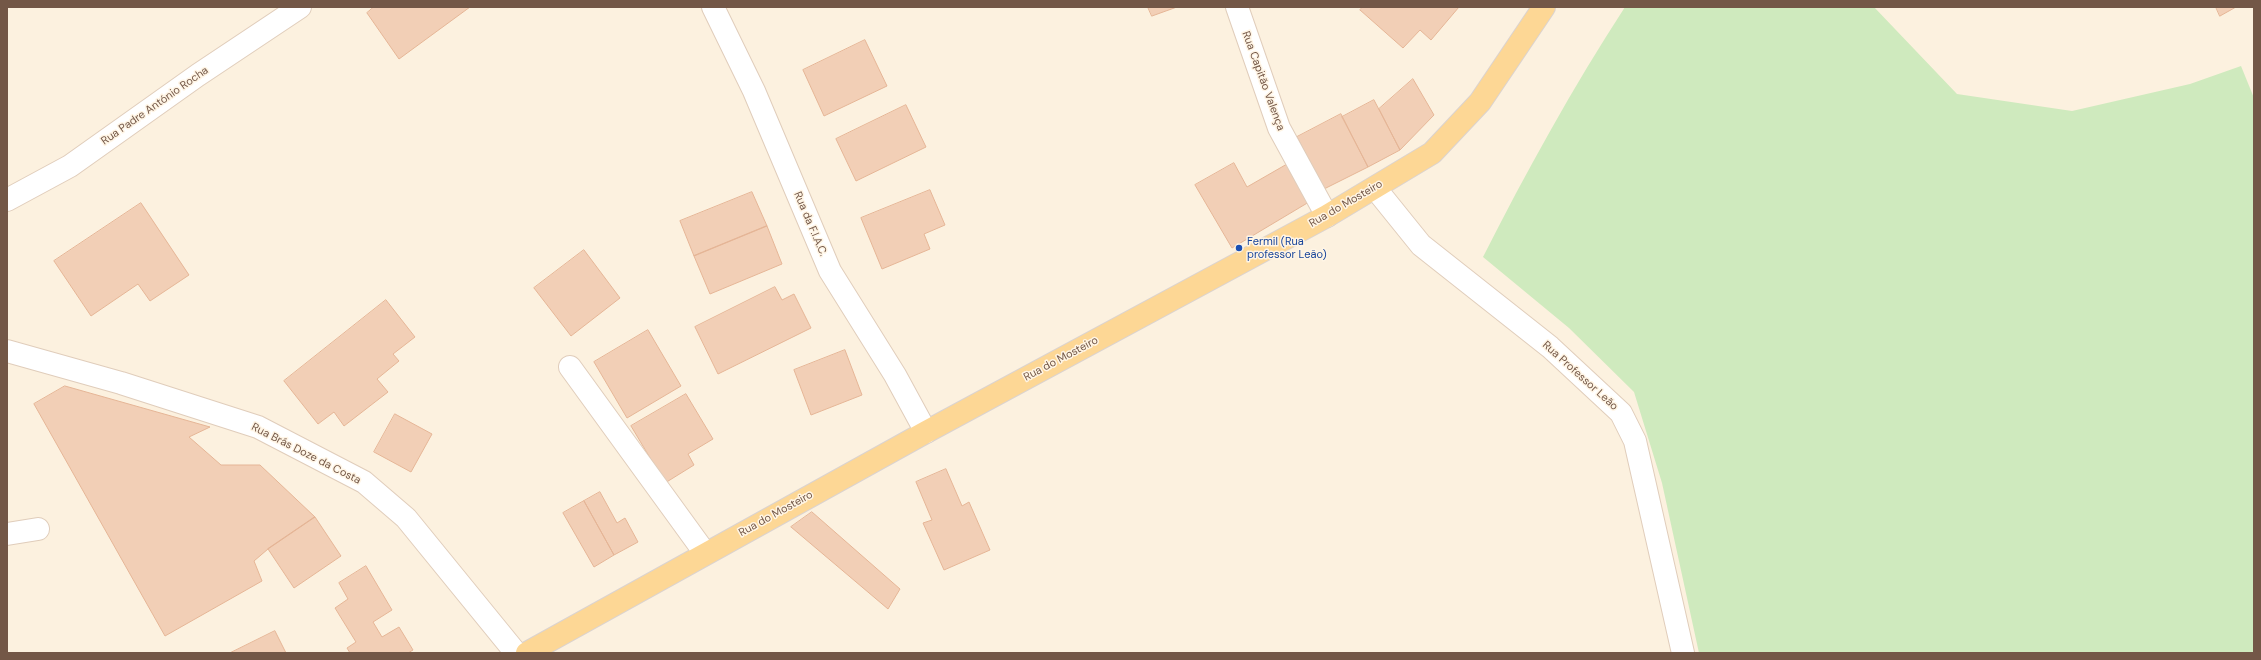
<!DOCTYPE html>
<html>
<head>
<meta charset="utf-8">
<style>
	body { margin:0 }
	#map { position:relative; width:2261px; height:660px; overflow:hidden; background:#fcf1df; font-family:"DM Sans",sans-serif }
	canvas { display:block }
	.frame { position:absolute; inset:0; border:8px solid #735747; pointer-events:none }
</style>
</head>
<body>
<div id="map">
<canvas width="2261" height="660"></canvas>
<div class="frame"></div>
</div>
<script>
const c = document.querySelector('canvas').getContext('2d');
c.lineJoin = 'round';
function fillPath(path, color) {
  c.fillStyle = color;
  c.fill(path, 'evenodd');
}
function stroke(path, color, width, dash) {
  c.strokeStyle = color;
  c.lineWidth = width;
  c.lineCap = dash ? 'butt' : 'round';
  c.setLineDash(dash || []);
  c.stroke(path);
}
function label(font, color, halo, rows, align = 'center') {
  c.font = font + ' "DM Sans",sans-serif';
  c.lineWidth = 3;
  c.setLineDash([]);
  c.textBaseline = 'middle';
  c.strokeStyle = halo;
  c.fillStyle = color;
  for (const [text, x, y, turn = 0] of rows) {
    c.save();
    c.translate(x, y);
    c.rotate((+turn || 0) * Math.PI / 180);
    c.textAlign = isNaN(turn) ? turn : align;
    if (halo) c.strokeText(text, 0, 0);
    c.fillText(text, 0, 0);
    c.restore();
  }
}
fillPath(new Path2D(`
	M1625 7H1874L1957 94 2072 111 2190 84 2241 66 2254 98V653H1699L1662 483 1634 392 1569 328 1483 257C1526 172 1573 87 1625 7Z`), '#cfeabe');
const building = new Path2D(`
	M374 7H470L399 59 367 13Z
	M1148 7H1177L1152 16Z
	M1363 7H1459L1431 40 1420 30 1403 48 1360 10Z
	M2216 7H2236L2220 16Z
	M865 40 887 86 824 116 803 70Z
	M1413 79 1434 115 1400 150 1379 109Z
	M1374 100 1400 150 1368 167 1342 117Z
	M906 105 926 147 856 181 836 139Z
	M1341 114 1368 167 1324 189 1297 137Z
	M1234 163 1247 187 1287 164 1309 202 1232 248 1195 185Z
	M930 190 945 225 924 234 930 249 882 269 861 218Z
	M752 192 767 226 694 256 680 221Z
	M141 203 189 275 150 301 138 284 91 316 54 261Z
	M767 226 782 264 710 294 694 256Z
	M584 250 620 298 571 336 534 288Z
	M775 287 782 300 794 294 811 328 718 374 695 327Z
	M386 300 415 337 393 354 399 361 377 379 388 392 344 426 334 412 318 424 284 381Z
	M648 330 681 386 627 418 594 362Z
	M845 350 862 395 811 415 794 370Z
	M65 386 210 427 189 437 221 465H260L315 517 268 549 254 561 262 581 165 636 34 404Z
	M686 394 713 439 688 454 694 465 665 483 631 426Z
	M395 414 432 434 411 472 374 452Z
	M946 469 962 506 969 502 990 550 944 570 923 523 932 520 916 482Z
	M600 492 617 523 625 518 638 542 614 555 584 501Z
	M584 501 614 555 594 567 563 513Z
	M812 512 900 589 888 609 791 527Z
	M315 517 341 556 294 588 268 549Z
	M366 566 392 610 373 622 382 637 399 627 413 650 408 653H350L347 648 356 642 335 608 348 599 339 583Z
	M275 631 286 653H230Z`);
fillPath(building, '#f2cfb6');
stroke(building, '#e5b596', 1);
const minor = new Path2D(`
	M713 7 754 91 830 271 895 375 926 432
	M1237 7 1279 128 1327 216
	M1375 188 1421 245 1550 347 1621 413 1635 441 1683 653
	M7 200 70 166 198 75 300 7
	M7 351 121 383 258 427 364 482 406 518 516 653
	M570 367 705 553
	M7 534 38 529`);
const major = new Path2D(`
	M527 653 926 432 1327 216 1432 153 1480 102 1544 7`);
stroke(minor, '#e0cdbb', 24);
stroke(major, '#dbd3cf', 24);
stroke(minor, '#fff', 22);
stroke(major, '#fdd795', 22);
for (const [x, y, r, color] of [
	[1239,248,4,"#1a4fb4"]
]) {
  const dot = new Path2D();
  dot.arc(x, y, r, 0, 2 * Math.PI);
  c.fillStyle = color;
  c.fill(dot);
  stroke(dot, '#fff5e5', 1.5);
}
label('11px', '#735747', '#fff5e5', [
	["Rua Capitão Valença",1263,81,70],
	["Rua Padre António Rocha",155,106,-35],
	["Rua do Mosteiro",1346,204,-30],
	["Rua da F.I.A.C.",810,224,67],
	["Rua do Mosteiro",1061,359,-28],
	["Rua Professor Leão",1580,376,42],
	["Rua Brás Doze da Costa",306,454,27],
	["Rua do Mosteiro",776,514,-29]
]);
label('11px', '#164399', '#fff5e5', [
	["Fermil (Rua",1247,242],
	["professor Leão)",1247,255]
], 'left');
</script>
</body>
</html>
